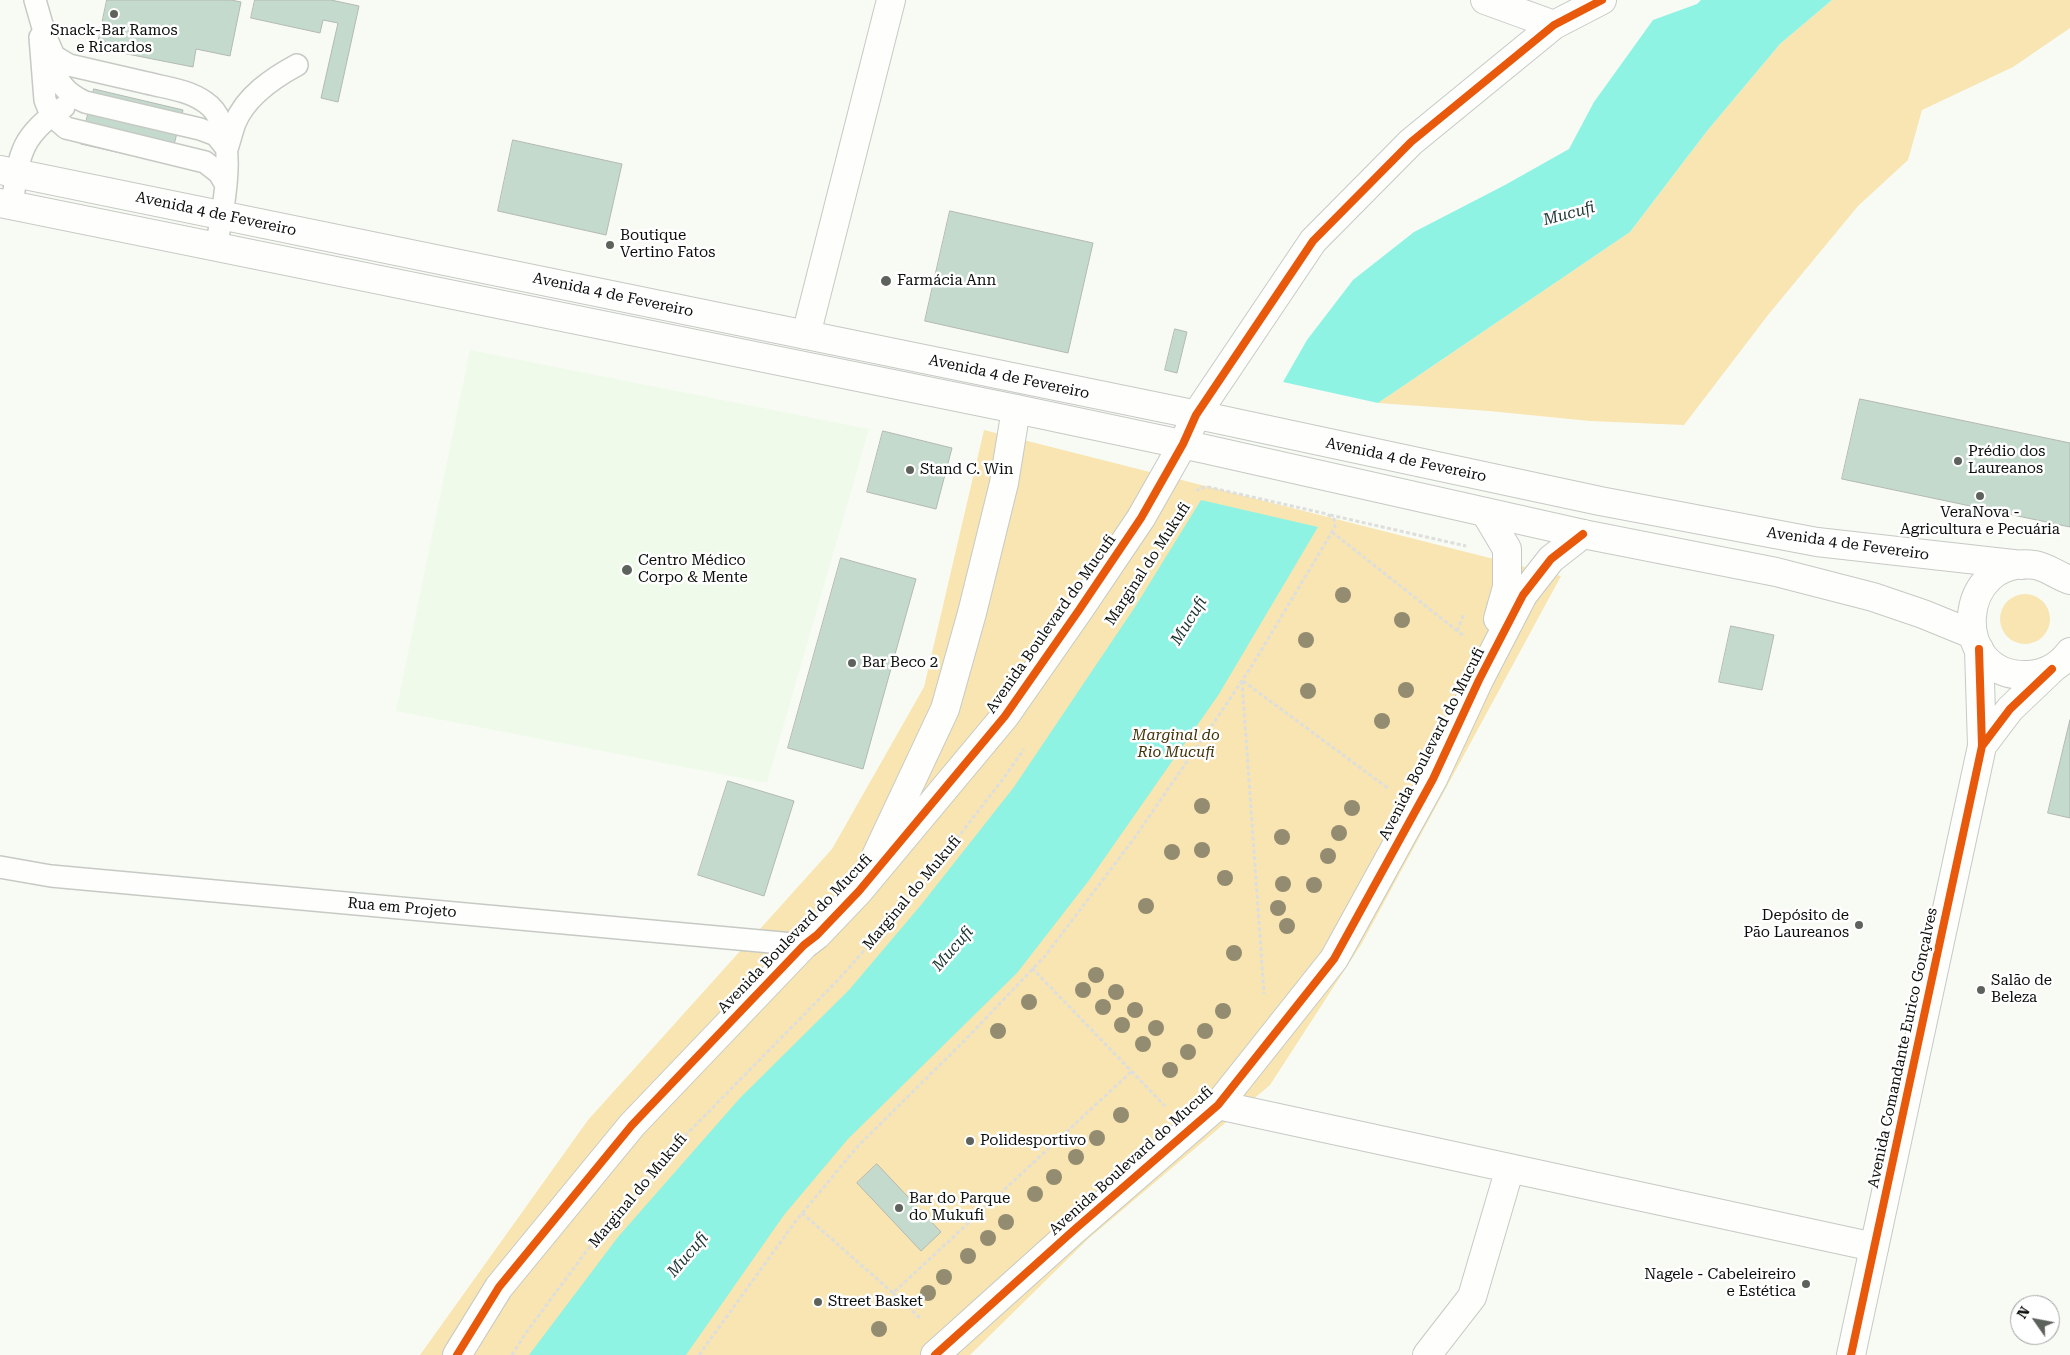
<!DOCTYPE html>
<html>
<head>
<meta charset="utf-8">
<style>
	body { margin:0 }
	#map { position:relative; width:2070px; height:1355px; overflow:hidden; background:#f7fbf4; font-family:"Roboto Serif",serif }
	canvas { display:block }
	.north { position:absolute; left:2010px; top:1295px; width:50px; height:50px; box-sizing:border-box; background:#fff; border:1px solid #9d9f9d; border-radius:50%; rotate:303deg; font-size:14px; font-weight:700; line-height:20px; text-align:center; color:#0b0f0a }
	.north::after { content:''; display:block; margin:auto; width:18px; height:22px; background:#5e625c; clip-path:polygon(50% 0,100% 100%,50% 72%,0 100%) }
</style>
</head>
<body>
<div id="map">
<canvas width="2070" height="1355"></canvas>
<div class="north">N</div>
</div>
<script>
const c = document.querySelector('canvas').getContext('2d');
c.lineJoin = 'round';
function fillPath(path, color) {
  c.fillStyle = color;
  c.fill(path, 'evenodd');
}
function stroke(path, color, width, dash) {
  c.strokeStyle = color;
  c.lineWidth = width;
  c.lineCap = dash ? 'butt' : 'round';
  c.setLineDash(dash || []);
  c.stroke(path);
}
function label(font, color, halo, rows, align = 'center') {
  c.font = font + ' "Roboto Serif",serif';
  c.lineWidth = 5;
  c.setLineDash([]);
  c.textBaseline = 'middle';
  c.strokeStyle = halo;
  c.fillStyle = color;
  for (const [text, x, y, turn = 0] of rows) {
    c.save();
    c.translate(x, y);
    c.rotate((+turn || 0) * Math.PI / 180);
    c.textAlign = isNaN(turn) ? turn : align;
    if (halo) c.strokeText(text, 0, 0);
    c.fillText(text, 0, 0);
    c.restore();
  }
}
fillPath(new Path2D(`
	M470 350 869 429 767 783 396 711Z`), '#f0faea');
fillPath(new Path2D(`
	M1832 0H2070V28L2013 67 1922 110 1908 160 1858 206 1768 315 1684 425 1590 421 1489 411 1378 403 1630 232 1707 131 1780 44Z
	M984 430 1561 576 1362 943 1270 1085 1088 1239 970 1355H420L588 1120 832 849 924 687Z
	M2000 619a25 25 0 1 1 50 0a25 25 0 1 1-50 0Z`), '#f8e5b1');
fillPath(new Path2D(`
	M1701 0H1832L1780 44 1707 131 1630 232 1378 403 1283 382 1307 340 1353 280 1414 232 1505 185 1569 149 1594 102 1653 20 1697 4Z
	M1201 500 1318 527 1219 694 1090 879 1017 973 848 1139 784 1215 686 1355H529L618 1237 740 1098 849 990 921 905 1014 787 1135 607Z`), '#8ff3e4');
const building = new Path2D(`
	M107 0H231L241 2 230 56 196 49 193 67 97 48Z
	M255 0H331L359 6 338 102 321 98 338 23 323 20 320 33 251 18Z
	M94 89 183 110 169 164 81 144Z
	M513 140 622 164 606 235 498 211Z
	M950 211 1093 243 1068 353 925 321Z
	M1175 329 1187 332 1177 373 1165 370Z
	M1860 399 2070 443V527L1842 479Z
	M883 431 952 448 936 509 867 492Z
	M841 558 916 579 863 769 788 748Z
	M1731 626 1774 635 1762 690 1719 682Z
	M2070 720V818L2048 813Z
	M728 781 794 801 764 896 698 875Z
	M877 1164 941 1232 921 1251 857 1183Z`);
fillPath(building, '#c4dacc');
stroke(building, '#b4b8b4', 1);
const lane = new Path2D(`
	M35 0 45 35 54 56 69 65C95 71 121 77 147 83 167 88 188 90 205 102 242 126 223 211 216 247
	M40 37 45 100 51 115 66 128 205 162 219 173 226 185
	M46 54C57 77 60 91 85 102L200 129 216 135 227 149
	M227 149C230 140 232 131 235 123 246 96 273 78 297 65
	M12 205C19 156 19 136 64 107
	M0 867 51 876 804 945`);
const street = new Path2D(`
	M1485 0 1554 25
	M806 335 891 0
	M1196 415 1313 241 1411 142 1554 25 1602 0
	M1218 1105 1874 1247
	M1427 1355 1472 1297 1510 1168`);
const secondary = new Path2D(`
	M1485 512 1507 549V587L1498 619
	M1982 746 2010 709 2052 669
	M876 856 945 709 972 613 1004 483 1016 409
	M457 1355 499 1287 632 1125 804 945 817 935 859 891 1005 716 1079 610 1141 518 1183 444 1196 415
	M935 1355 1074 1230 1218 1105 1334 959 1433 779 1479 680 1523 595 1551 559 1583 534
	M1851 1355 1982 746 1979 649`);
const primary = new Path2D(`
	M0 170 1217 419 1600 501 1817 542 2022 565
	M0 203 1016 409 1205 449 1583 534 1776 572 1873 597 1923 614 1972 634
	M2070 580C2058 576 2047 567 2035 565 1956 554 1948 678 2028 675 2045 674 2060 666 2070 652`);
stroke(lane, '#c6cac4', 24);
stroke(street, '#c6cac4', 30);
stroke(secondary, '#c6cac4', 30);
stroke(primary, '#c6cac4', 30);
stroke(new Path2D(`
	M1330 515 1466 546
	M1332 532 1465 637
	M1457 631 1464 614
	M1242 681 1264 994
	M1243 681 1389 789
	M1032 968 1165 1106
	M802 1213 893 1293 1132 1071
	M893 1293 921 1319
	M512 1355 525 1334 588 1249 676 1145 838 980 911 898 1003 779 1024 749
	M699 1355 795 1222 857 1147 966 1039 1045 956 1133 840 1219 715 1253 664 1335 527 1334 519 1327 514 1208 487 1199 488 1197 491`), '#dedfdc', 3, [4, 2.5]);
stroke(lane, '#fefefd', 21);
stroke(street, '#fefefd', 28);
stroke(secondary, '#fefefd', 28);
stroke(primary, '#fefefd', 28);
stroke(new Path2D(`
	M1982 746 2010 709 2052 669
	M457 1355 499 1287 632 1125 804 945 817 935 859 891 1005 716 1079 610 1141 518 1183 444 1196 415 1313 241 1411 142 1554 25 1602 0
	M935 1355 1074 1230 1218 1105 1334 959 1433 779 1479 680 1523 595 1551 559 1583 534
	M1851 1355 1982 746 1979 649`), '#e8590c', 8);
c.fillStyle = '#938c71';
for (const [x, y] of [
	[1343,595],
	[1402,620],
	[1306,640],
	[1406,690],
	[1308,691],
	[1382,721],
	[1202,806],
	[1352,808],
	[1339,833],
	[1282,837],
	[1202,850],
	[1172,852],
	[1328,856],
	[1225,878],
	[1283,884],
	[1314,885],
	[1146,906],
	[1278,908],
	[1287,926],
	[1234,953],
	[1096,975],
	[1083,990],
	[1116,992],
	[1029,1002],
	[1103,1007],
	[1135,1010],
	[1223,1011],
	[1122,1025],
	[1156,1028],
	[998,1031],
	[1205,1031],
	[1143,1044],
	[1188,1052],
	[1170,1070],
	[1121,1115],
	[1097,1138],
	[1076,1157],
	[1054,1177],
	[1035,1194],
	[1006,1222],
	[988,1238],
	[968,1256],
	[944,1277],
	[928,1293],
	[879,1329]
]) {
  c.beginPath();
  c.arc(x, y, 8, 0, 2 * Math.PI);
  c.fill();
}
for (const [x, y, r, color] of [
	[114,14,5,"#5e625c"],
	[610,245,5,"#5e625c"],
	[886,281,6,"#5e625c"],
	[1958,461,5,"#5e625c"],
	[910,470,5,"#5e625c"],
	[1980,496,5,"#5e625c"],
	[627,570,6,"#5e625c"],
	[852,663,5,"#5e625c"],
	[1859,925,5,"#5e625c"],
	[1981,990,5,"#5e625c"],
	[970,1141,5,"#5e625c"],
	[899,1208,5,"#5e625c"],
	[1806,1284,5,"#5e625c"],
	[818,1302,5,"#5e625c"]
]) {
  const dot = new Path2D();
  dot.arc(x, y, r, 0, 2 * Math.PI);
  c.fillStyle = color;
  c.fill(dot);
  stroke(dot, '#fff', 2);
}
label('15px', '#0b0f0a', '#fff', [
	["Snack-Bar Ramos",114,31,"center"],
	["e Ricardos",114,48,"center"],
	["Boutique",620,236],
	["Vertino Fatos",620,253],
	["Farmácia Ann",897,281],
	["Prédio dos",1968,452],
	["Laureanos",1968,469],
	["Stand C. Win",920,470],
	["VeraNova -",1980,513,"center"],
	["Agricultura e Pecuária",1980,530,"center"],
	["Centro Médico",638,561],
	["Corpo & Mente",638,578],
	["Bar Beco 2",862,663],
	["Depósito de",1849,916,"right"],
	["Pão Laureanos",1849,933,"right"],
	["Salão de",1991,981],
	["Beleza",1991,998],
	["Polidesportivo",980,1141],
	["Bar do Parque",909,1199],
	["do Mukufi",909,1216],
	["Nagele - Cabeleireiro",1796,1275,"right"],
	["e Estética",1796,1292,"right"],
	["Street Basket",828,1302]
], 'left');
label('15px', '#0b0f0a', '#fff', [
	["Avenida 4 de Fevereiro",216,214,12],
	["Avenida 4 de Fevereiro",613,295,12],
	["Avenida 4 de Fevereiro",1009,377,12],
	["Avenida 4 de Fevereiro",1406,460,12],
	["Avenida 4 de Fevereiro",1848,544,8],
	["Marginal do Mukufi",1148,564,-57],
	["Avenida Boulevard do Mucufi",1051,624,-55],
	["Avenida Boulevard do Mucufi",1432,744,-63],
	["Marginal do Mukufi",912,893,-50],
	["Rua em Projeto",402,908,5],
	["Avenida Boulevard do Mucufi",795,934,-46],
	["Avenida Comandante Eurico Gonçalves",1903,1048,-78],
	["Avenida Boulevard do Mucufi",1131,1161,-42],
	["Marginal do Mukufi",638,1191,-50]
]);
label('italic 15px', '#423106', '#fff', [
	["Marginal do",1176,736],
	["Rio Mucufi",1176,753]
]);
label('italic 16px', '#1e3633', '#fff', [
	["Mucufi",1569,214,-15],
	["Mucufi",1189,621,-58],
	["Mucufi",953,949,-49],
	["Mucufi",688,1255,-49]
]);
</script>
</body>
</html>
